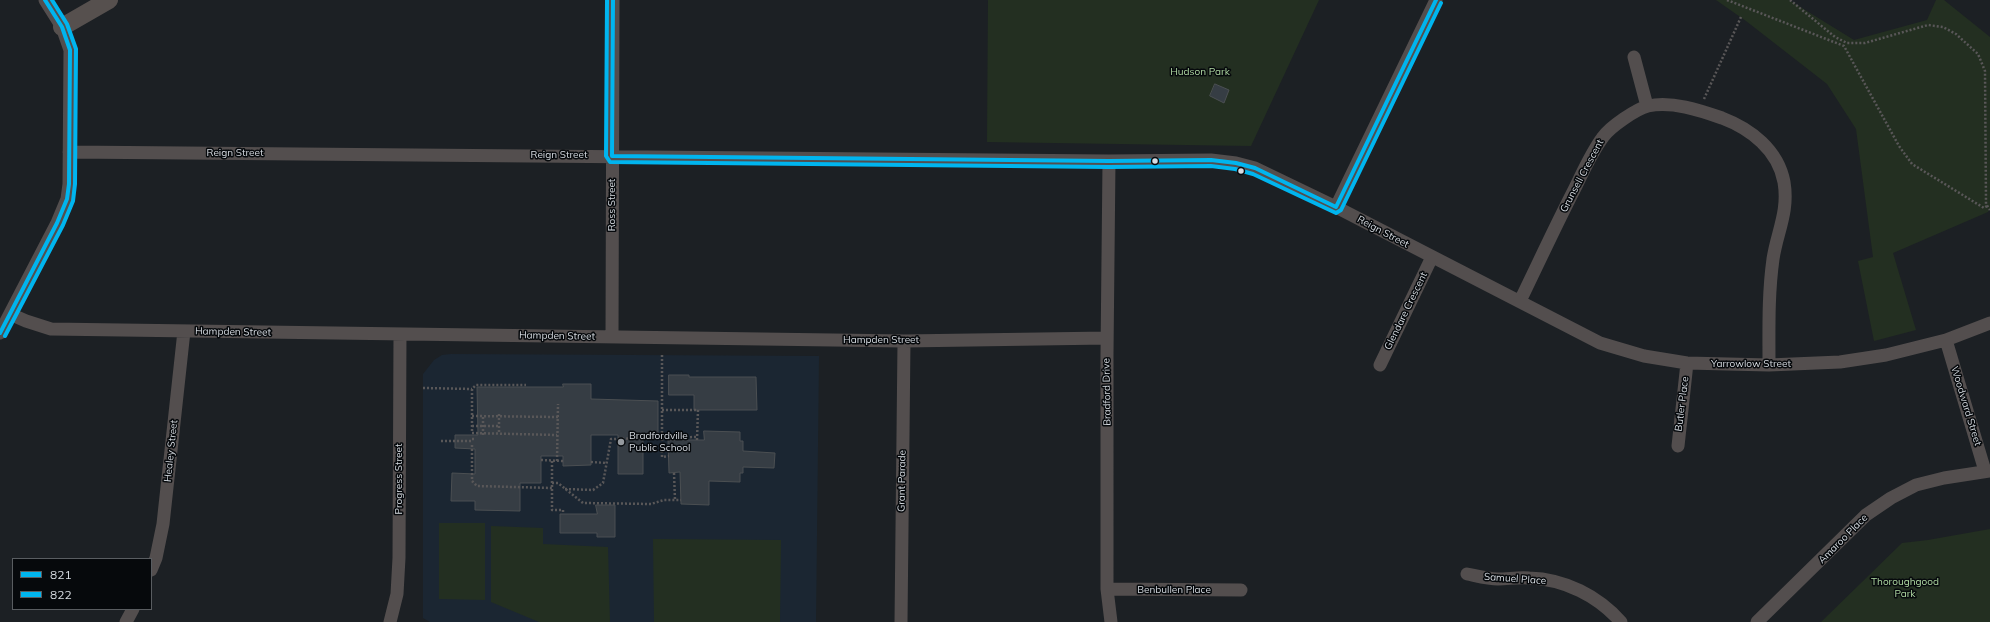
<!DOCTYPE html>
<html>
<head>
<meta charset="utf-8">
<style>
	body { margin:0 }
	#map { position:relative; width:1990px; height:622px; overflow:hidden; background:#1c2024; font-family:Mulish,sans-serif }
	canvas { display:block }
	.legend { position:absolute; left:12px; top:558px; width:140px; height:52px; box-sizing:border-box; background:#06090c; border:1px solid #595d61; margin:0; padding:5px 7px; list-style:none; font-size:12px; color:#d6dbe1 }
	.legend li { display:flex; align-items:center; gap:8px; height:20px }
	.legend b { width:20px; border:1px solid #595d61 }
</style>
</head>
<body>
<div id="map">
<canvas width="1990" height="622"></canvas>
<ul class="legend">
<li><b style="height:5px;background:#00b5ef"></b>821</li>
<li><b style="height:5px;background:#00b5ef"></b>822</li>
</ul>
</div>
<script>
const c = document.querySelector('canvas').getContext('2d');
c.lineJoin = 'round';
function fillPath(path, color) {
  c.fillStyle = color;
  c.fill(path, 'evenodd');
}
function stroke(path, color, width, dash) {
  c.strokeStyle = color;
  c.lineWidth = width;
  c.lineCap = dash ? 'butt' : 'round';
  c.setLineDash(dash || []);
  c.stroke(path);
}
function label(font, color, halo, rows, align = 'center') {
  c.font = font + ' Mulish,sans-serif';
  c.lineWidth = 3;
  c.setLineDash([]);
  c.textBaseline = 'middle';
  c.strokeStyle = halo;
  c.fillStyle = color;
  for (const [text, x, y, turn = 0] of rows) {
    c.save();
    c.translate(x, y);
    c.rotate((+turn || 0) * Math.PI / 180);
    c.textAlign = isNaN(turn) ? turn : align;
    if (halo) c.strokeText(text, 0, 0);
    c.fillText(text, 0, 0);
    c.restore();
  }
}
fillPath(new Path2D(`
	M451 354 819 356 816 622H430L423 618V374L434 360 442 355Z`), '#1b2632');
fillPath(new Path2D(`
	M988 0H1319L1251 146 987 142Z
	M1716 0H1789L1854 40 1927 20 1936 0H1944L1990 37V208L1988 212 1893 253 1916 330 1874 341 1858 261 1873 257 1856 129 1827 84 1746 21Z
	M439 523H485V600L439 599Z
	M491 526 543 528V544L608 547 610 622H539L491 602Z
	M1990 529V622H1821L1902 543 1928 540Z
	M653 539 781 540 780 622H654Z`), '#232f21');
const building = new Path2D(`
	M1215 84 1229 90 1224 103 1210 96Z
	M669 375H689V377H756L757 410H694V395H669Z
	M563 384H591V399L658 401V434H643V474H618V435H591V465L563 466V456H541V483H520V511L475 510V501H451L452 473 475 474V449L455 448V435H478L477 387H563Z
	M704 431 740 432V441H743V451L775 453 774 468 743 467V473H740V482L709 481V505L681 504 680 472 669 473 668 440H704Z
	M596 505H615V537H597V533H560V514H597Z`);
fillPath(building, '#363d44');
stroke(building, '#4b4f52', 1);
stroke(new Path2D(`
	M1727 0 1844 46 1899 146 1912 164 1984 208 1987 206
	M1790 0 1835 37 1847 43H1865L1928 25 1943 27 1956 34 1978 54 1985 71 1986 204 1990 210
	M1704 99 1741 17
	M662 355V457L669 456
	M423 388 472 389
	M662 410H698L697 440
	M499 414V433
	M472 416 558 417
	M472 426H499
	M472 431V389L476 385H526
	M472 433 557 435
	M483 435V416
	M472 439H475
	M441 441H472
	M472 445V481L477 486 552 488
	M541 460 563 461
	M552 461V510H563V514
	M557 461 558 404
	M591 462 607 463
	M674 473 675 500
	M552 483H558L583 503 651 504 664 500H681
	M565 489 593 490 603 483 611 439 697 437`), '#595758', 2.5, [2, 2]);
stroke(new Path2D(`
	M1634 57 1647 106
	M69 152 1109 161 1211 160 1236 163 1255 168 1336 207 1600 343 1644 356 1687 363 1769 365 1840 362 1886 355 1946 340 1990 323
	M1109 161 1107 354V589L1111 622
	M1336 207 1436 0
	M1520 301C1538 264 1555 227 1574 190 1583 172 1591 153 1603 137 1610 127 1636 109 1648 106 1672 101 1699 110 1722 118 1751 129 1778 150 1784 182 1789 212 1777 232 1773 259 1768 295 1769 330 1769 365
	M10 314 26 321 51 329 904 341 1107 338
	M0 333 57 223 67 199 69 184 70 50 62 27 45 0
	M612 337 613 0
	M1946 340 1985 471
	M1380 365 1432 257
	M1678 446 1687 363
	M151 570 156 558 163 524 184 331
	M1467 574C1477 576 1488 579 1498 579 1508 579 1519 577 1529 578 1565 579 1598 596 1621 622
	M1107 589 1241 590
	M126 622 133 609
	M390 622 397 594 399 558 400 334
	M901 622 904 341
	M1757 622 1866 515 1891 498 1916 485 1944 478 1990 471`), '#534e4e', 13);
stroke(new Path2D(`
	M62 27 109 0`), '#56504e', 18);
stroke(new Path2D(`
	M613 0 612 156 1109 161 1211 160 1236 163 1255 168 1336 207 1436 0
	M0 333 57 223 67 199 69 184 70 50 62 27 45 0`), '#00b5ef', 4);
stroke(new Path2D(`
	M607 0 606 156 610 162 1109 167 1211 166 1235 169 1253 174 1336 213 1341 210 1441 3
	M5 336 63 225 73 201 75 184 76 49 67 24 52 0`), '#00b5ef', 4);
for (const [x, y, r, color] of [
	[1155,161,3.5,"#d6dbe1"],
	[1241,171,3.5,"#d6dbe1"],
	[621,442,4,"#959a9f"]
]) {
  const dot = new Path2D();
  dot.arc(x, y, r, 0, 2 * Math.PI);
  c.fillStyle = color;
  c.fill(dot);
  stroke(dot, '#06090c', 1.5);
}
label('10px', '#b1dba4', '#06090c', [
	["Hudson Park",1200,72],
	["Thoroughgood",1905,582],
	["Park",1905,594]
]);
label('10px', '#d6dbe1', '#06090c', [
	["Reign Street",235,153],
	["Reign Street",559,155],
	["Grunsell Crescent",1582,176,-62],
	["Ross Street",612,205,-90],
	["Reign Street",1383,232,28],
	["Glendare Crescent",1406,311,-64],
	["Hampden Street",233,332,1],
	["Hampden Street",557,336,1],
	["Hampden Street",881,340],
	["Yarrowlow Street",1751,364],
	["Bradford Drive",1107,392,-91],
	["Butler Place",1682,404,-83],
	["Woodward Street",1966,406,73],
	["Healey Street",171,451,-84],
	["Progress Street",399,479,-90],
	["Grant Parade",902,481,-89],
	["Amaroo Place",1843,539,-45],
	["Samuel Place",1515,579,4],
	["Benbullen Place",1174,590]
]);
label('10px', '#d6dbe1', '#06090c', [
	["Bradfordville",629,436],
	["Public School",629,448]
], 'left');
</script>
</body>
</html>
